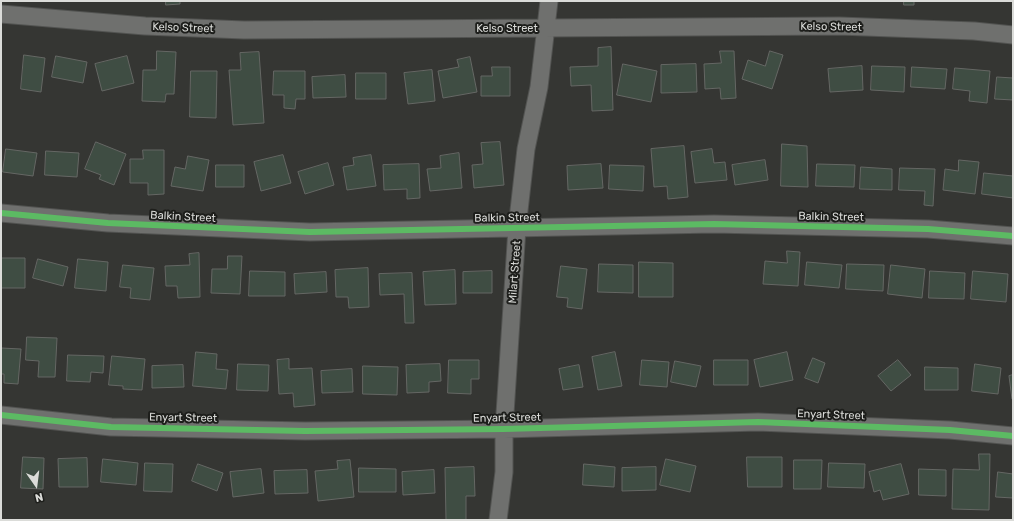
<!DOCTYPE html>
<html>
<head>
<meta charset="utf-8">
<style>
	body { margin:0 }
	#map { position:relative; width:1014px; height:521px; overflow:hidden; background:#353633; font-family:Rubik,sans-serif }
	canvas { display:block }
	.frame { position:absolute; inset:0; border:2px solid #dbdcd9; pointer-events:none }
	.north { position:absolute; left:16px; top:465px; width:40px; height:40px; -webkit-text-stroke:3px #1d1e1b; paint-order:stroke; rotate:166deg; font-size:11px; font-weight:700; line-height:16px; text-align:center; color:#dbdcd9 }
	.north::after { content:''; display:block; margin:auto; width:14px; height:18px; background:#dbdcd9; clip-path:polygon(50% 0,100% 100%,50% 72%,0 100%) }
</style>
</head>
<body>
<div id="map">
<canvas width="1014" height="521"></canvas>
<div class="frame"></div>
<div class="north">N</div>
</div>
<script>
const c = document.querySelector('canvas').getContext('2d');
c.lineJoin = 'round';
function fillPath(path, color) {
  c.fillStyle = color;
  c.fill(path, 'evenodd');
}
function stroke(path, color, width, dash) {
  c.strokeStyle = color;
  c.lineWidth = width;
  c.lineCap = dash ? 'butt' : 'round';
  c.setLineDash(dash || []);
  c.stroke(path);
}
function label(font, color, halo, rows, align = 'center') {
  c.font = font + ' Rubik,sans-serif';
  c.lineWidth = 4;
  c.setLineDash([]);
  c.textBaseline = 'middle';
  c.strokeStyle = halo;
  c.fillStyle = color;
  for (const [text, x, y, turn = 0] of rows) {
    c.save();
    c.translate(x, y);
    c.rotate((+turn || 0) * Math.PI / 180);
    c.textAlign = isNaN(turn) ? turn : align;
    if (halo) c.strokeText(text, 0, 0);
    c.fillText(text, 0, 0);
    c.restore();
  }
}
const building = new Path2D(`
	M166 1H180V4L166 5Z
	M904 1H914V5H904Z
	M611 47 613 110 592 111 591 85 571 86 570 67 598 66V48Z
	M157 51 176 52 174 94H166L165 102 142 101 143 70H156Z
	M720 51H734L736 98 721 99 720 88 705 89 704 64 721 63Z
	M770 51 783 55 772 89 742 79 748 60 765 66Z
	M259 52 264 123 233 125 229 70H241L240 53Z
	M24 55 45 58 41 92 21 89Z
	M56 56 87 62 83 83 52 77Z
	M127 56 134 83 102 91 95 64Z
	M470 57 477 92 443 98 438 71 459 67 457 60Z
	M623 64 657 71 651 102 617 95Z
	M696 64 697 92 661 93V65Z
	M862 66 863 90 830 92 828 69Z
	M872 66 905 67 904 92 871 90Z
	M492 67H510V96H481V76H492Z
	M912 67 947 69 945 89 911 87Z
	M955 68 990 71 987 103 969 101 970 91 953 89Z
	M432 70 435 101 408 104 404 73Z
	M191 71H217L216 118 190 117Z
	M274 71H305V99H296L295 109 284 108V95H273Z
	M356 73H386V99H356Z
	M345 75 346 97 313 98 312 77Z
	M997 77 1013 78V100L995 99Z
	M96 142 126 154 114 185 99 179 101 175 85 169Z
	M500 142 504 185 474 188 472 165 483 164 481 143Z
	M782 144 807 146 808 187 781 186Z
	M684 146 688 197 668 199 667 186 654 187 651 149Z
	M6 149 37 153 33 176 3 172Z
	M712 149 714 163 725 162 727 180 695 183 691 152Z
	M143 150H164V194L148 195V183H130V159H143Z
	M46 151 79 153 77 177 45 175Z
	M459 153 462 188 430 191 427 169 441 168 440 156Z
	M283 155 291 183 261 191 254 162Z
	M371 155 376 186 347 190 343 167 354 165 353 158Z
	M188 156 209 160 203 191 171 186 175 167 185 169Z
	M765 160 768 180 735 185 732 165Z
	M959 160 979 162 975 194 943 190 945 169 958 171Z
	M328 163 334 185 305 194 298 172Z
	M419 164 420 198 407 199V189L384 190 383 165Z
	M601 164 603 188 568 190 567 166Z
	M817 164 855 165 854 187 816 186Z
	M216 165H244V187H216Z
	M610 165 644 166 643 191 609 189Z
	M861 167 892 169V190L860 189Z
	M900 168 935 169 933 206 924 205 925 191 899 190Z
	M984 173 1013 176V198L982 194Z
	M787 251 800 252 798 286 763 284 765 261 787 263Z
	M199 253 200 297 178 298 177 286H166L165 266 190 265 189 254Z
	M228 256H242L240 294 211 293 212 269H227Z
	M1 258H25V288H1Z
	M38 259 68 267 63 286 33 278Z
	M78 259 108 262 106 291 75 288Z
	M639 262 673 263V297H639Z
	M807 262 842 265 839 288 805 285Z
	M599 264 633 265V293L598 292Z
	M847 264 884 265 883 291 846 289Z
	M123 265 154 268 150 300 130 298 131 288 120 287Z
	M891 265 925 269 922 298 888 294Z
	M561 266 587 269 582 309 567 307 568 298 557 297Z
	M368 268 369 307 349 308 348 297H336L335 270Z
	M455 270 456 304 425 305 423 272Z
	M250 271 285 272V296H249Z
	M492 271V293H463V272Z
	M930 271 965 273 964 299 929 298Z
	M973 271 1008 274 1006 302 971 299Z
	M326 272 327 292 295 294 294 274Z
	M412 273 414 323H405L404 294 380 295 379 274Z
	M27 337 57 338 55 377H38L39 361 26 360Z
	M1 348 21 349 18 384 4 383V374H1Z
	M196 352 217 354 216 369 228 370 226 389 193 386Z
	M615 352 622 386 598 390 592 357Z
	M787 352 793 380 760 387 754 360Z
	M68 355 104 356 103 373 91 372 90 382 67 381Z
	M112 356 145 359 142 390 123 389V386L109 385Z
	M813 358 825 363 818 383 805 378Z
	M289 359V369L312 368 315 405 294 407 293 393 279 394 277 360Z
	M449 360H479V379H471V394L448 393Z
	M642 360 669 362 667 387 640 385Z
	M714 360H748V385H714Z
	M898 360 911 375 891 391 878 376Z
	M675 361 701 366 696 387 671 382Z
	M238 364 269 365 268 391 237 390Z
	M440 364 441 381 429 382V392L407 393 406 365Z
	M975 364 1001 368 998 394 972 391Z
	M183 365 184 387 152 388V366Z
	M579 365 583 387 563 390 559 369Z
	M363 366 398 367 397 395 363 394Z
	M925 367 958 368V390H925Z
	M352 369 353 392 322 393 321 371Z
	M1013 375V399H1012L1009 376Z
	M979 454H990L989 510 952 509 953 469 979 470Z
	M23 457 44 458 43 489 21 488Z
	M747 457H782V487H748Z
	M87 458 88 487H59L58 459Z
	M103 459 138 463 136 485 101 482Z
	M666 459 696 466 690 492 660 485Z
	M350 460 354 497 318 501 315 471 338 469 337 461Z
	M794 460H822L821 489H794Z
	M145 463 173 464 172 492 144 491Z
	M829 463 865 464 864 488 828 487Z
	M198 464 223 473 217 491 192 481Z
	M584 464 615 467 614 487 583 485Z
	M901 464 909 494 883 500 880 490 874 492 869 472Z
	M474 467 475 496H466V520H446L445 468Z
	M656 467V490L622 491V468Z
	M359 468 396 469V492H359Z
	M261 469 264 493 233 497 230 472Z
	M919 469 946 470V496L919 495Z
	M307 470 308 493 275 494 274 471Z
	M434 470 435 493 403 495 402 472Z
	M998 472 1013 474V498L996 497Z`);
fillPath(building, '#3f4d43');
stroke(building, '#656764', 1);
const minor = new Path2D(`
	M1 14 145 26 244 30 839 26 974 31 1013 35
	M1 213 108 223 310 232 714 224 928 229 1013 236
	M1 415 111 427 305 431 504 429 758 422 950 430 1013 436
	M498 520 504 472V429L517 228 526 149 539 87 549 1`);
stroke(minor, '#525351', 19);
stroke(minor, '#6f706e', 17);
stroke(new Path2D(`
	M1 213 108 223 310 232 714 224 928 229 1013 236
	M1 415 111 427 305 431 504 429 758 422 950 430 1013 436`), '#5cba63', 6);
label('11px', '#dbdcd9', '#1d1e1b', [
	["Kelso Street",831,27,1],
	["Kelso Street",183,28,2],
	["Kelso Street",507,29],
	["Balkin Street",183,217,3],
	["Balkin Street",831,217,1],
	["Balkin Street",507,218,-1],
	["Milart Street",515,272,-86],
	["Enyart Street",831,415,2],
	["Enyart Street",183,418,1],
	["Enyart Street",507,418,-1]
]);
</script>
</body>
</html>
